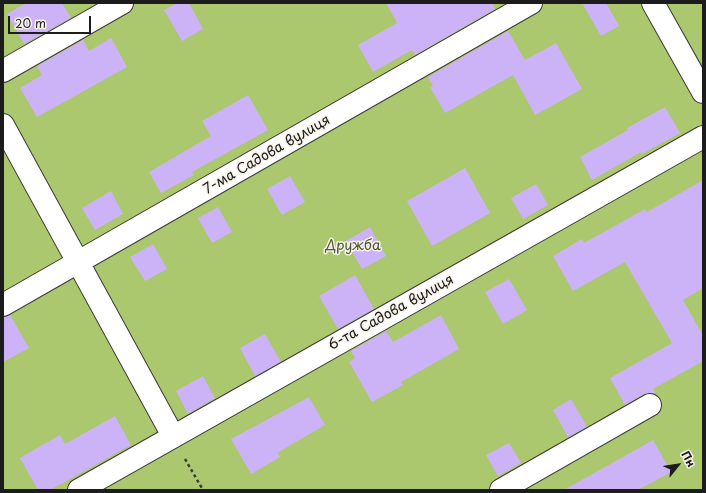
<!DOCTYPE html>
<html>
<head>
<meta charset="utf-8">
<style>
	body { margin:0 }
	#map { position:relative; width:706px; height:493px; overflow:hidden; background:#ede6ca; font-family:"Playpen Sans",sans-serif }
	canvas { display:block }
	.frame { position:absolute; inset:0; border:4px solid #1c1c1c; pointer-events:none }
	.north { position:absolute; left:658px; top:445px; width:40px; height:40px; -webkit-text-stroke:3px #f7f3e8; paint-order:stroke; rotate:60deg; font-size:11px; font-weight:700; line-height:16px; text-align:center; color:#1c1c1c }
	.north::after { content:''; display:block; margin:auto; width:14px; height:18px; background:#1c1c1c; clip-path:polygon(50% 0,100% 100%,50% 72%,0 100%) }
	.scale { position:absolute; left:8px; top:16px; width:83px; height:18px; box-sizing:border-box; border:2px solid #1c1c1c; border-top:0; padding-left:5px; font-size:12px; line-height:14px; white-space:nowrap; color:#1c1c1c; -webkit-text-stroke:3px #f7f3e8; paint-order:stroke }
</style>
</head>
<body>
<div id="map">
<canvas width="706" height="493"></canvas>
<div class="frame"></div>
<div class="north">Пн</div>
<div class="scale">20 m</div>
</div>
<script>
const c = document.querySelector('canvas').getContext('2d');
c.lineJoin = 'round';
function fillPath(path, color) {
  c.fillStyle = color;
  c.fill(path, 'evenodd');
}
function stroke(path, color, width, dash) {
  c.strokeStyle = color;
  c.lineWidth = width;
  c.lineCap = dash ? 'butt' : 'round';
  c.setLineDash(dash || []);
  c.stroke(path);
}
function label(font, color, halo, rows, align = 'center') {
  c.font = font + ' "Playpen Sans",sans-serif';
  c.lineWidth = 3;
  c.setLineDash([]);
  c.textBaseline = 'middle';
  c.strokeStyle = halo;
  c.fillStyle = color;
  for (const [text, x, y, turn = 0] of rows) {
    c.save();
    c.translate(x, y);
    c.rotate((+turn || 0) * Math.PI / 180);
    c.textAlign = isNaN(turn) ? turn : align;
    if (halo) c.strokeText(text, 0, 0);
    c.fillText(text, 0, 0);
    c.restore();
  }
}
fillPath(new Path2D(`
	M3 3H703V490H3Z`), '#abc86f');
fillPath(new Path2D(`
	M26 3H62L71 18 24 44 7 14Z
	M177 3H189L203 29 182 41 164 10Z
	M386 3H492L495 9 415 55 412 50 373 72 358 45 397 23Z
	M582 3H606L619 26 601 36Z
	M508 31 525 60 556 43 582 89 535 115 513 75 445 113 430 87 433 86 428 77Z
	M111 38 127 67 37 117 20 88 42 75 37 66 83 40 89 51Z
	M248 95 268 130 192 172 194 175 161 193 149 172 211 136 202 121Z
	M665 107 680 133 642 154 641 152 592 180 580 157 628 130 627 128Z
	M465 168 490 213 432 246 407 201Z
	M290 176 305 202 282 215 267 189Z
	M703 180V288L683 300 703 336V361L653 389 655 393 644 394 625 405 610 378 672 343 625 262 573 291 553 256 582 239 584 243 645 209 647 212Z
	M536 184 548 205 523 219 511 198Z
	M111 191 123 214 95 230 82 208Z
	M218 207 232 232 212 243 198 218Z
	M370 227 386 256 362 269 346 241Z
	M153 244 167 269 145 281 130 257Z
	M355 275 374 309 338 329 319 296Z
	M509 279 527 310 503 324 485 292Z
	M10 315 29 348 3 362V317Z
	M441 315 459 349 401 382 403 385 372 402 349 362 355 358 351 351 386 331 393 342Z
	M265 334 281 362 255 376 240 348Z
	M203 376 215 398 188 414 176 391Z
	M309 397 325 425 277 453 280 457 251 474 231 439Z
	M571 399 587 427 568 437 553 410Z
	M115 416 131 445 50 490H38L20 458 60 435 65 444Z
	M653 440 671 472 638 490H564Z
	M509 443 521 463 498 476 486 455Z`), '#ccb3f7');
const street = new Path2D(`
	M653 3 703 92
	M3 71 122 3
	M3 125 173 436
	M3 305 531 3
	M79 490 703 137
	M501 490 650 405`);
stroke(street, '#3b3a36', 24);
stroke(new Path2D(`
	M185 459 203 490`), '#3b3a36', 2.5, [3, 3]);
stroke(street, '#fff', 22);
label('14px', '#1c1c1c', '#f7f3e8', [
	["7-ма Садова вулиця",267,155,-30],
	["6-та Садова вулиця",391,313,-29]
]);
label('14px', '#4e5839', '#f7f3e8', [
	["Дружба",353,246]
]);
</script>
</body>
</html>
